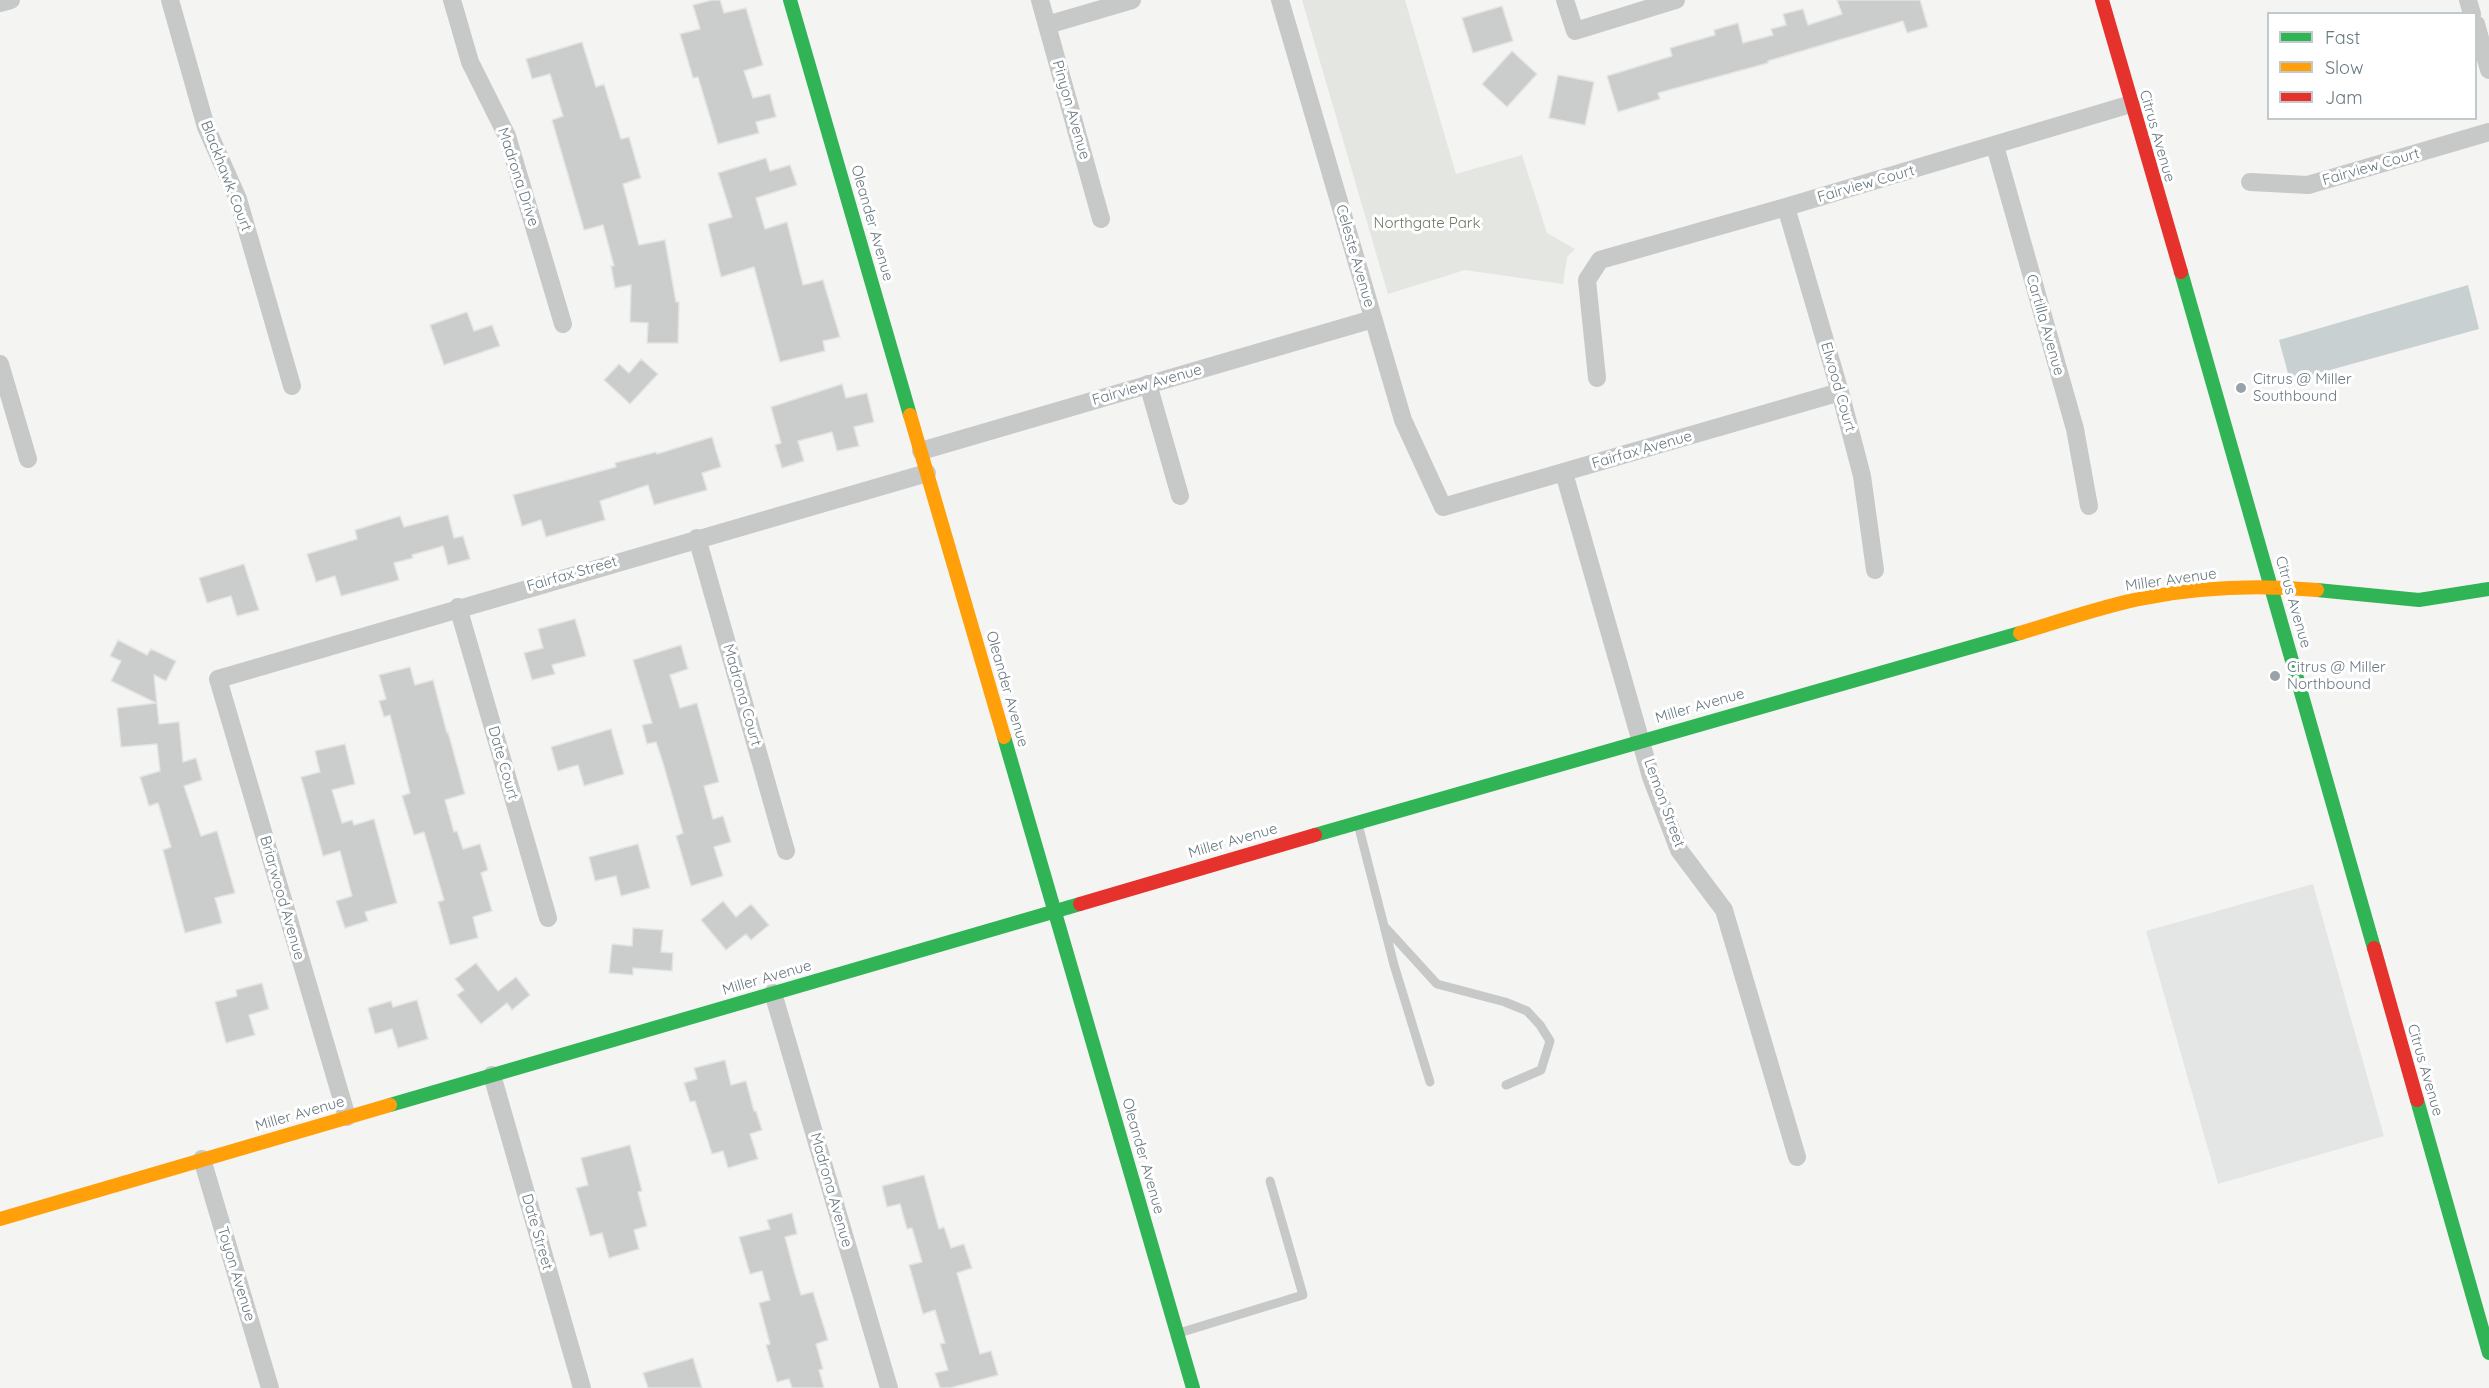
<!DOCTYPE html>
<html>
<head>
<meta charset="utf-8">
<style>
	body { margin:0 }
	#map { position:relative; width:2489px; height:1388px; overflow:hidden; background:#f4f4f3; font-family:Quicksand,sans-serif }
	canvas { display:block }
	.legend { position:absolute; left:2267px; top:12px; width:210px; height:108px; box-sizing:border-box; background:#fff; border:2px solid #c2c9cd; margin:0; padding:8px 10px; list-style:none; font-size:18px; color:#677881 }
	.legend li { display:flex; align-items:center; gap:12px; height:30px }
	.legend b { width:30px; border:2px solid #c2c9cd }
</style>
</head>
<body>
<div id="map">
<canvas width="2489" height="1388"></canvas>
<ul class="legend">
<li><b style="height:8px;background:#30b455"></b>Fast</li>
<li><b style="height:8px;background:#ff9f0a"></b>Slow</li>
<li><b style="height:8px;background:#e5322d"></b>Jam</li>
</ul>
</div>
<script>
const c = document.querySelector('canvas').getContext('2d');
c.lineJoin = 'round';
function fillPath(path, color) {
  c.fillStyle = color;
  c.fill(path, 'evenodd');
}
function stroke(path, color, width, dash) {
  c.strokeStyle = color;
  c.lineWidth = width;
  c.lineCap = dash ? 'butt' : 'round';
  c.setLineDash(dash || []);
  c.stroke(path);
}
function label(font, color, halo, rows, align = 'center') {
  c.font = font + ' Quicksand,sans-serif';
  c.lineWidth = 6;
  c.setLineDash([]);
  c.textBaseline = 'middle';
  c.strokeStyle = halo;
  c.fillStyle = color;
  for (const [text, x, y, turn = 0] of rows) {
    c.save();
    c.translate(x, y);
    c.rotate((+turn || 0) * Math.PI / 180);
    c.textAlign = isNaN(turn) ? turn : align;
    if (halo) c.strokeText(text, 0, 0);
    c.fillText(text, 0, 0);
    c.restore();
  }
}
fillPath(new Path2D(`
	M2313 884 2384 1136 2218 1184 2146 931Z`), '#e4e6e6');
fillPath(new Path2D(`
	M1302 0H1405L1456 174 1522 155 1547 233 1575 249 1567 257 1563 284 1465 270 1388 294Z`), '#e3e6e1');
fillPath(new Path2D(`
	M2468 285 2479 329 2290 381 2279 340Z`), '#c8d0d2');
const building = new Path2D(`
	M712 0H720L724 13 746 8 763 65 744 71 753 98 770 94 776 117 756 122 759 133 718 144 698 77 693 78 680 34 700 29 693 5Z
	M1837 0H1920L1928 27 1907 33 1903 21 1768 61V63L1658 93 1660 99 1618 112 1607 76 1672 56 1670 48 1715 35 1714 30 1738 23 1743 43 1773 35 1771 29 1786 25 1783 14 1803 9 1808 25 1842 14Z
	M1502 6 1513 41 1473 53 1462 18Z
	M582 42 596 87 604 84 621 139 629 137 641 178 623 184 639 245 665 240 676 302H679L678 343H647L648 323 630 322 631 285 615 288 611 266H614L603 225 584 230 552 120 563 116 550 74 532 79 526 59Z
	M1512 51 1537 74 1507 107 1482 84Z
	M1558 75 1594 82 1585 125 1549 118Z
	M766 158 770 171 790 165 797 185 756 198 765 229 787 222 803 285 823 280 840 337 823 341 825 351 780 362 754 267 721 277 708 224 732 217 718 173Z
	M467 312 474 331 492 325 500 346 444 365 430 325Z
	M641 359 658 374 630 404 604 380 619 364 629 373Z
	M842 384 846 398 867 393 874 422 854 427 859 446 837 451 832 432 798 441 804 461 782 468 775 445 781 443 771 407Z
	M712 437 721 467 702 473 707 490 654 505 648 485 600 501 605 520 546 537 541 520 522 526 513 495 616 467 615 463 656 452 657 454Z
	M448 515 454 538 463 536 470 559 448 565 443 546 412 555 413 558 394 563 399 580 341 596 335 576 316 582 307 554 357 539 355 530 400 516 404 527Z
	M244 564 259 610 237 616 231 596 207 603 199 578Z
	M575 619 586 656 552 665 555 674 532 680 524 653 543 648 538 629Z
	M118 640 147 655 151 649 176 661 166 681 154 675 159 724 179 722 183 762 196 758 202 780 184 786 201 836 217 831 235 893 215 898 222 923 185 933 163 850 171 847 158 803 149 806 140 777 160 771 157 744 121 747 117 708 156 703 111 681 121 661 110 656Z
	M681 645 688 669 670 675 680 708 697 703 719 782 704 786 713 819 723 816 731 842 714 847 723 876 691 886 676 836 683 833 663 763 656 742 647 744 642 725 652 723 633 660Z
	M410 667 415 685 433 680 447 733 448 732 465 794 445 800 454 832 457 831 463 849 480 844 488 870 481 873 492 911 473 917 478 938 450 945 438 902 444 900 424 832 414 835 402 796 410 793 390 715 384 717 379 701 386 699 379 675Z
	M611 729 624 774 584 786 578 765 558 771 551 747Z
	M345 744 355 784 332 790 342 823 352 820 354 825 374 819 397 903 365 912 368 921 345 928 336 901 352 896 340 851 323 856 301 777 320 772 315 751Z
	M638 844 650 888 621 896 616 876 595 881 589 857Z
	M723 901 736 917 751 904 769 925 751 940 746 934 726 950 701 920Z
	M633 928 663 930 661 952 673 953 672 971 633 968V975L609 973 612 944 632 946Z
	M476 963 498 991 516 977 530 995 512 1010 507 1003 481 1024 457 995 464 990 455 979Z
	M262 983 269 1009 249 1015 255 1035 226 1043 215 1002 237 996 236 990Z
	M417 1000 428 1039 398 1048 392 1029 375 1034 368 1008 391 1001 393 1007Z
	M725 1060 731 1085 746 1081 754 1111H756L762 1130 750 1134 758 1159 728 1168 723 1151 712 1154 695 1101 690 1102 684 1083 697 1079 694 1068Z
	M630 1145 642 1191 638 1192 647 1226 634 1230 639 1249 609 1258 602 1233 590 1236 582 1208 576 1188 588 1185 581 1158Z
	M924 1175 939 1229 944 1227 951 1248 964 1244 972 1268 957 1273 980 1354 991 1351 998 1375 950 1388H940L935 1373 948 1370 940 1344 945 1343 935 1310 923 1314 909 1265 922 1262 912 1228 907 1229 900 1204 887 1207 882 1186Z
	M792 1213 797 1234 785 1237 794 1271 801 1295 813 1292 828 1340 816 1344 823 1369 819 1370 824 1388H792L789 1379 777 1382 766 1345 770 1344 759 1303 770 1300 762 1271 750 1274 739 1237 770 1229 767 1220Z
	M693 1358 702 1388H648L643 1373Z`);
fillPath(building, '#cbcccc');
stroke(building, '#e4e4e3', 1.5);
stroke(new Path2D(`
	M1358 824 1394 965 1430 1082
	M1384 926 1437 984 1505 1002 1527 1011 1540 1025 1550 1041 1541 1070 1506 1085
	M1179 1333 1303 1295 1270 1181`), '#c7c9c9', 9);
stroke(new Path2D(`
	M170 0 206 127 238 199 292 386
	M452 0 470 62 507 136 563 324
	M1040 0 1101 219
	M1280 0 1403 420 1443 507 1840 392
	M1565 0 1575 31 1676 0
	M2468 0 2472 14
	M0 3 11 0
	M2476 24 2489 70
	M1047 25 1132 0
	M1995 146 2075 429 2089 506
	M2250 182 2308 185 2489 132
	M1786 207 1840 392 1862 476 1875 570
	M0 364 28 459
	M1597 378 1587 280 1600 260 1786 207 2131 104
	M1148 384 1180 496
	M921 451 1373 319
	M1564 473 1651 777 1679 850 1724 910 1797 1157
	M697 538 786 851
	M458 607 548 918
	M773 993 889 1388
	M492 1075 582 1388
	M347 1117 218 679 927 473
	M202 1159 270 1388`), '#c7c9c9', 18);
stroke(new Path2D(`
	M790 0 910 415
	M2181 272 2374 948
	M2317 590 2419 600 2489 589
	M1004 737 1193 1388
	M1315 835 2020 633
	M2417 1100 2489 1353
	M390 1105 1080 904`), '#30b455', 14);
stroke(new Path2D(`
	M910 415 1004 737
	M2020 633C2061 621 2102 606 2144 598 2201 587 2260 585 2317 590
	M0 1219 390 1105`), '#ff9f0a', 14);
stroke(new Path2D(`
	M2102 0 2181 272
	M1080 904 1315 835
	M2374 948 2417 1100`), '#e5322d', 14);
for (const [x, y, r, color] of [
	[2241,388,6,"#98a3a9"],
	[2275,676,6,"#98a3a9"]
]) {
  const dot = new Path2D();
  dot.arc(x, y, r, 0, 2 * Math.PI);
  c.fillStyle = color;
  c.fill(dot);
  stroke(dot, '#fff', 2);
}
label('15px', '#677881', '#fff', [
	["Pinyon Avenue",1071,110,74],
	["Citrus Avenue",2157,136,74],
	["Fairview Court",2371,167,-16],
	["Blackhawk Court",226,176,69],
	["Madrona Drive",518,177,72],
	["Fairview Court",1866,184,-16],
	["Oleander Avenue",872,223,74],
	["Celeste Avenue",1355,256,74],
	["Cartilla Avenue",2045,325,74],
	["Fairview Avenue",1147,385,-16],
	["Elwood Court",1838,387,74],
	["Fairfax Avenue",1642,450,-16],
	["Fairfax Street",572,574,-16],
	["Miller Avenue",2171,580,-8],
	["Citrus Avenue",2293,602,74],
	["Oleander Avenue",1007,689,74],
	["Madrona Court",742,695,74],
	["Miller Avenue",1700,706,-16],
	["Date Court",503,763,74],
	["Lemon Street",1664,803,70],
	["Miller Avenue",1233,841,-16],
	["Briarwood Avenue",282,898,74],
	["Miller Avenue",767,978,-16],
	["Citrus Avenue",2425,1070,74],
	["Miller Avenue",300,1114,-16],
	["Oleander Avenue",1143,1156,74],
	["Madrona Avenue",831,1190,74],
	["Date Street",537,1232,74],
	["Toyon Avenue",236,1274,73]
]);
label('15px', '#6b7865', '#fff', [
	["Northgate Park",1427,223]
]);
label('15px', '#677881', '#fff', [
	["Citrus @ Miller",2253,379],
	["Southbound",2253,396],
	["Citrus @ Miller",2287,667],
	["Northbound",2287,684]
], 'left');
</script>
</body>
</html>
